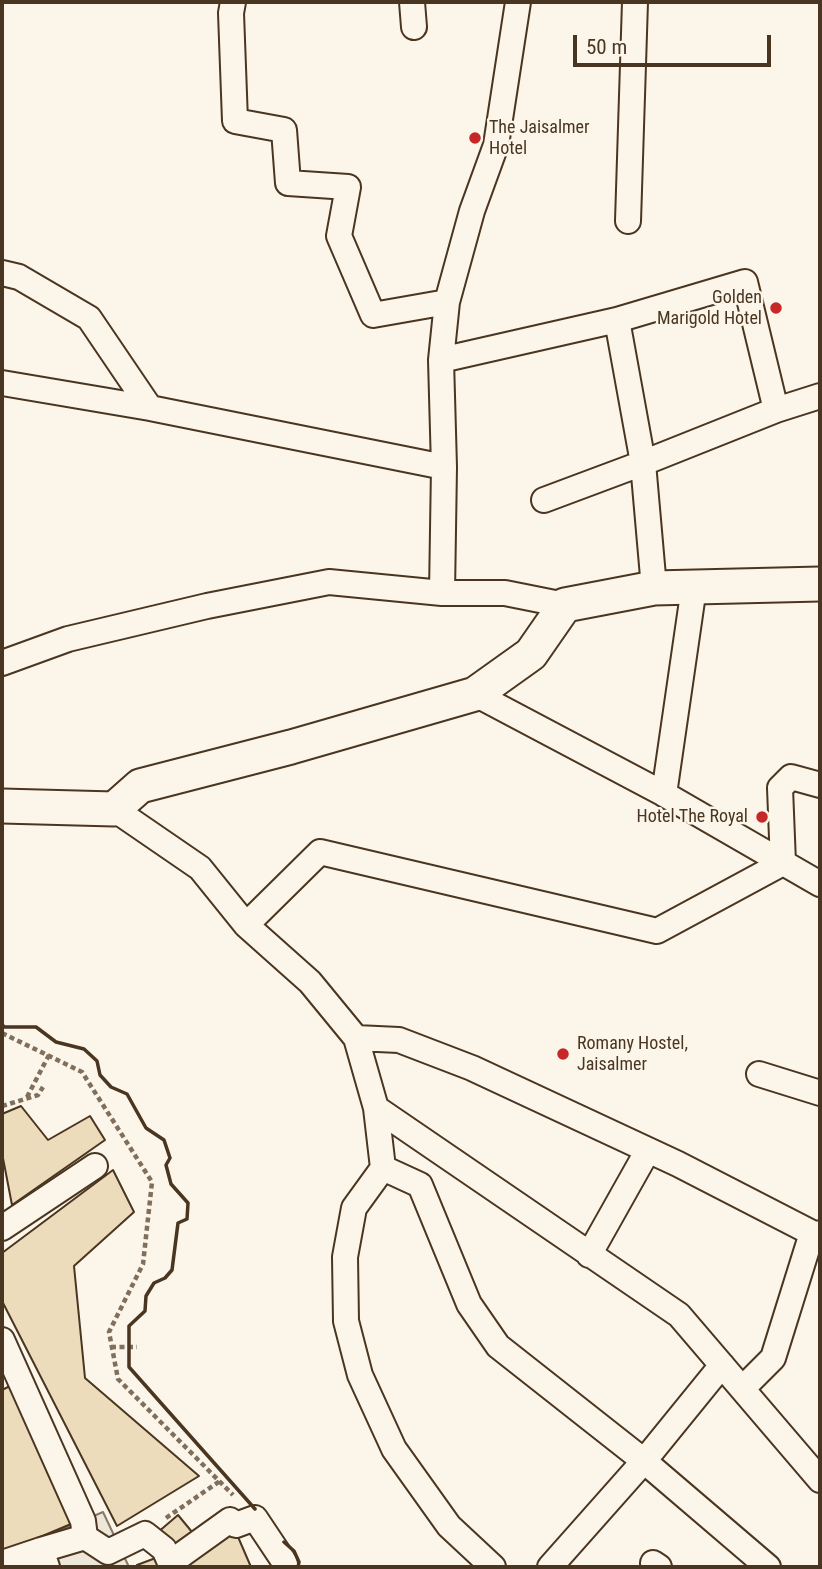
<!DOCTYPE html>
<html>
<head>
<meta charset="utf-8">
<style>
	body { margin:0 }
	#map { position:relative; width:822px; height:1569px; overflow:hidden; background:#fbf6e9; font-family:"Roboto Condensed",sans-serif }
	canvas { display:block }
	.frame { position:absolute; inset:0; border:4px solid #4a3520; pointer-events:none }
	.scale { position:absolute; left:573px; top:35px; width:198px; height:32px; box-sizing:border-box; border:4px solid #4a3520; border-top:0; padding-left:9px; font-size:21px; line-height:24px; white-space:nowrap; color:#4a3520; -webkit-text-stroke:5px #fbf6e9; paint-order:stroke }
</style>
</head>
<body>
<div id="map">
<canvas width="822" height="1569"></canvas>
<div class="frame"></div>
<div class="scale">50 m</div>
</div>
<script>
const c = document.querySelector('canvas').getContext('2d');
c.lineJoin = 'round';
function fillPath(path, color) {
  c.fillStyle = color;
  c.fill(path, 'evenodd');
}
function stroke(path, color, width, dash) {
  c.strokeStyle = color;
  c.lineWidth = width;
  c.lineCap = dash ? 'butt' : 'round';
  c.setLineDash(dash || []);
  c.stroke(path);
}
function label(font, color, halo, rows, align = 'center') {
  c.font = font + ' "Roboto Condensed",sans-serif';
  c.lineWidth = 5;
  c.setLineDash([]);
  c.textBaseline = 'middle';
  c.strokeStyle = halo;
  c.fillStyle = color;
  for (const [text, x, y, turn = 0] of rows) {
    c.save();
    c.translate(x, y);
    c.rotate((+turn || 0) * Math.PI / 180);
    c.textAlign = isNaN(turn) ? turn : align;
    if (halo) c.strokeText(text, 0, 0);
    c.fillText(text, 0, 0);
    c.restore();
  }
}
const parking = new Path2D(`
	M103 1512 129 1567H21L16 1549Z`);
fillPath(parking, '#ede7d9');
stroke(parking, '#887966', 2);
const building = new Path2D(`
	M21 1106 48 1140 90 1116 105 1140 12 1205 2 1153V1114Z
	M113 1170 134 1212 74 1266 85 1378 199 1476 117 1526 2 1301V1253Z
	M18 1382 49 1459 71 1524 2 1553V1390Z
	M178 1515 197 1538 175 1555 157 1533Z
	M232 1523 251 1567H177Z
	M161 1556 167 1567H137V1565Z`);
fillPath(building, '#ecdcbc');
stroke(building, '#4a3520', 2);
const street = new Path2D(`
	M233 2 231 13 235 121 284 130 288 183 348 187 339 236 373 315 447 302
	M412 2 414 27
	M628 221 635 2
	M2 273 19 277 89 318 150 408 444 467 442 593
	M441 360 617 320 745 282 776 410
	M2 383 150 408
	M444 467 441 360 447 302 472 211 496 145 518 2
	M544 500 643 463 617 320
	M654 588 643 463 776 410 820 396
	M2 663 68 639 207 606 329 582 442 593H505L565 605
	M475 694 664 794 820 884
	M664 794 694 587
	M114 809 200 868 246 925 310 982 356 1038 376 1108 383 1168 354 1208 345 1257 346 1321 360 1375 394 1449 449 1526 493 1567
	M246 925 320 852 657 931 783 863 780 788 791 777 820 785
	M356 1038 399 1040 472 1068 678 1164 812 1233 820 1234
	M759 1074 820 1093
	M376 1108 679 1315 820 1480
	M383 1168 420 1185 469 1304 498 1346 644 1461 768 1567
	M2 1228 95 1166
	M589 1255 648 1150
	M2 1340 83 1521 85 1537
	M743 1388 773 1358 812 1233
	M41 1550 85 1537 108 1552 145 1534 164 1549 172 1567
	M2 1563 41 1550 47 1567
	M170 1563 230 1520 236 1525 255 1518 285 1563V1567
	M653 1563 659 1567
	M550 1567 644 1461 722 1365`);
const secondary = new Path2D(`
	M2 806 114 809 140 786 291 747 475 694 531 654 565 605 654 588 820 584`);
stroke(street, '#4a3520', 28);
stroke(secondary, '#4a3520', 37);
stroke(new Path2D(`
	M2 1033 82 1072 152 1182 143 1264 109 1332 118 1379 233 1495
	M27 1097 49 1055
	M2 1106 38 1095 43 1087
	M111 1347H137
	M166 1518 220 1481`), '#7f6f5c', 4.5, [5, 3.5]);
stroke(street, '#fbf6e9', 24);
stroke(secondary, '#fbf6e9', 33);
stroke(new Path2D(`
	M2 1024 4 1027H36L56 1042 84 1049 97 1061 100 1075 111 1087 127 1094 146 1128 164 1140 170 1158 166 1165 171 1184 188 1203 187 1219 178 1223 172 1270 165 1278 154 1283 146 1296 145 1311 129 1326V1367L255 1509
	M284 1542 294 1551 299 1562 298 1567`), '#4a3520', 3.5);
for (const [x, y, r, color] of [
	[475,138,7,"#c62828"],
	[776,308,7,"#c62828"],
	[762,817,7,"#c62828"],
	[563,1054,7,"#c62828"]
]) {
  const dot = new Path2D();
  dot.arc(x, y, r, 0, 2 * Math.PI);
  c.fillStyle = color;
  c.fill(dot);
  stroke(dot, '#fbf6e9', 2.5);
}
label('18px', '#4a3520', '#fbf6e9', [
	["The Jaisalmer",489,128],
	["Hotel",489,149],
	["Golden",762,298,"right"],
	["Marigold Hotel",762,319,"right"],
	["Hotel The Royal",748,817,"right"],
	["Romany Hostel,",577,1044],
	["Jaisalmer",577,1065]
], 'left');
</script>
</body>
</html>
